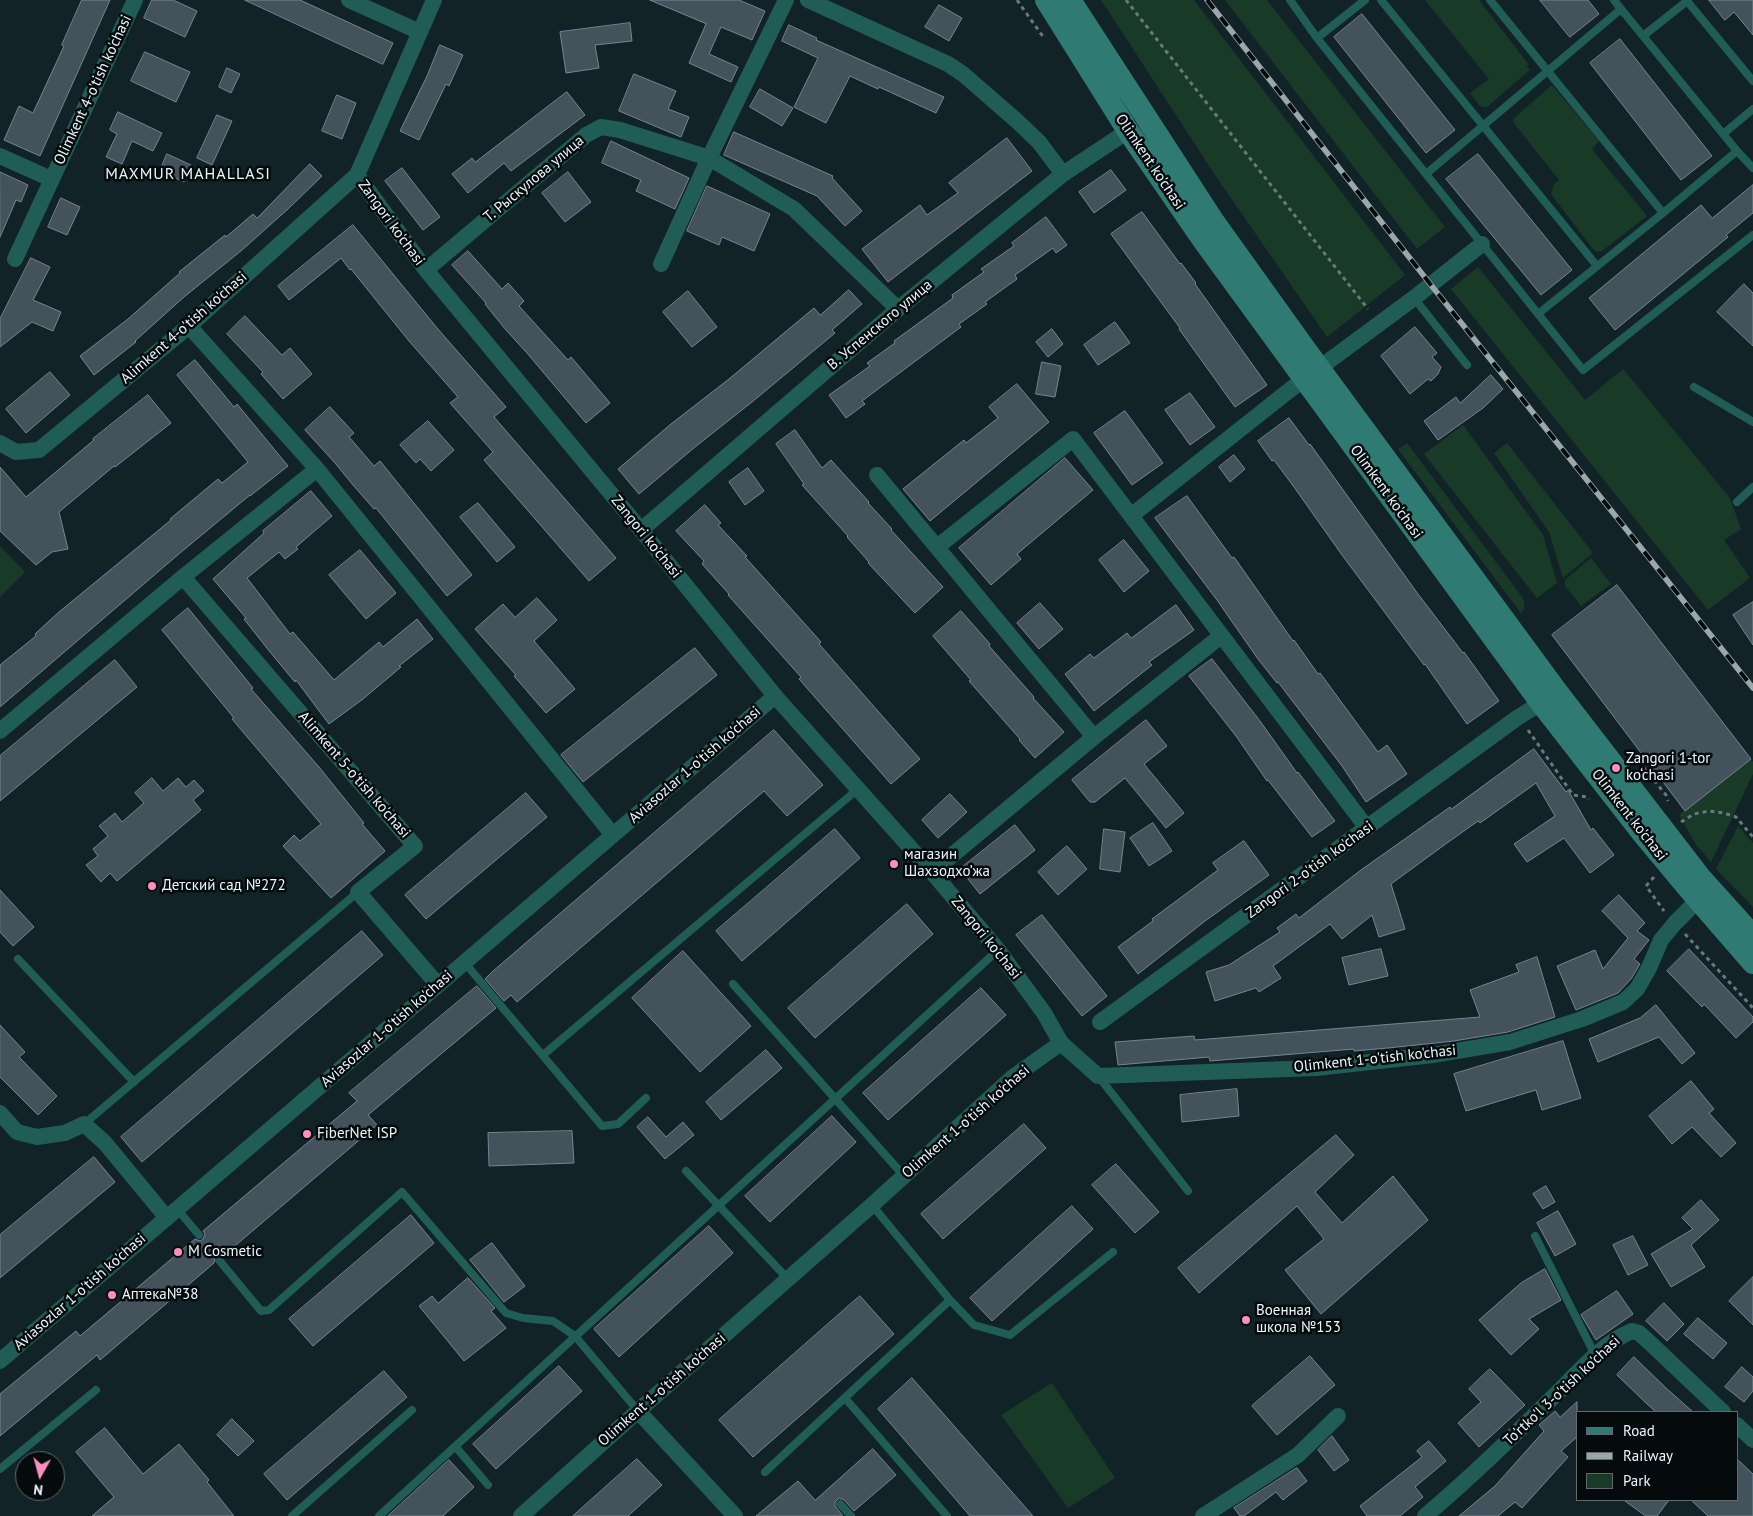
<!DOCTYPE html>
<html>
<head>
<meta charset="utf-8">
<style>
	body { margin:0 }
	#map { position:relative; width:1753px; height:1516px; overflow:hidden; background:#112327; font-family:"PT Sans",sans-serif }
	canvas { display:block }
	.legend { position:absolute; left:1576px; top:1411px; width:162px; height:90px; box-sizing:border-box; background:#050b0d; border:1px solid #61696c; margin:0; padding:6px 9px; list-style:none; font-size:15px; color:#ecf7fa }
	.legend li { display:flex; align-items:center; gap:10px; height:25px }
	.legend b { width:25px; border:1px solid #61696c }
	.north { position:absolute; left:15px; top:1451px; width:50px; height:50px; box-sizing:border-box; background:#050b0d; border:1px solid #61696c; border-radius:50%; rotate:187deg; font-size:14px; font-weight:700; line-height:20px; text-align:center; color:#ecf7fa }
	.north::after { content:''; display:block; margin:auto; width:18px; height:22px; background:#fd8ebe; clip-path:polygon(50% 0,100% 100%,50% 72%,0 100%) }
</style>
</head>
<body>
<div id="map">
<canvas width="1753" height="1516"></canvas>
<ul class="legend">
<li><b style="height:6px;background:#2f7b73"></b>Road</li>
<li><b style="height:6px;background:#9aa7ab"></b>Railway</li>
<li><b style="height:14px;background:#1a3a28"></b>Park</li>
</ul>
<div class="north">N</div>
</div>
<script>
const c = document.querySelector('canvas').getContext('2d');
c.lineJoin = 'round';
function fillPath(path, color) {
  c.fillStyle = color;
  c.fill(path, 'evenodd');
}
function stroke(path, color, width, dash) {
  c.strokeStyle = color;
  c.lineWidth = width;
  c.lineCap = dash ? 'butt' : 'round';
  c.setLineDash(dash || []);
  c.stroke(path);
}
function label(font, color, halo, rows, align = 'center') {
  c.font = font + ' "PT Sans",sans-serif';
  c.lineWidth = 5;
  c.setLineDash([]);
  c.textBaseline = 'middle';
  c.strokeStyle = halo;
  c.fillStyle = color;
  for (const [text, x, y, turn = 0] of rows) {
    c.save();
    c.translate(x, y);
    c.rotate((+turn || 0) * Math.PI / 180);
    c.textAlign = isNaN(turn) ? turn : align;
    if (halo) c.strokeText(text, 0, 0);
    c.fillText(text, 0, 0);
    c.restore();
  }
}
fillPath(new Path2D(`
	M1101 0H1194L1405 275 1327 337 1217 178Z
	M1225 0H1267L1445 227 1417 249Z
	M1425 0H1479L1529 65 1526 66 1530 70 1486 108 1480 106 1470 93 1489 79Z
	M1552 85 1599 141 1592 149 1647 216 1602 251 1597 252 1593 249 1551 194 1554 184 1559 180 1513 122 1514 118Z
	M1478 267 1585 400 1623 369 1730 498 1741 529 1724 540 1750 578 1708 610 1451 289Z
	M1463 425 1543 535 1557 583 1537 598 1424 454Z
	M1407 443 1522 597 1524 602V609L1521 613 1398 449Z
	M1507 443 1593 553 1563 578 1549 532 1494 453Z
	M0 546 25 572 0 597Z
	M1591 558 1611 584 1581 606 1565 586V580Z
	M1751 759 1753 762V774L1711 862 1697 846 1679 815Z
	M1738 826 1753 843V907L1716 869Z
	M1052 1383 1115 1478 1068 1508 1001 1415Z`), '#1a3a28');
const building = new Path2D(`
	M82 0H110L40 156 4 140 19 106 33 113 64 46 62 45Z
	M152 0H173L197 11 185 37 144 18Z
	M245 0H300L393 43 383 64Z
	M650 0H739L765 11 752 40 721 27 709 54 738 67 731 82 689 63 706 24Z
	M1540 0H1588L1599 14 1570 37Z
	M1709 0H1753V35L1734 12 1725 20Z
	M939 5 962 18 949 41 925 27Z
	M1362 14 1455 130 1426 153 1334 37Z
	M630 23 632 41 595 45 599 68 566 73 560 32Z
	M789 25 817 38 816 40 944 97 936 113 879 87 878 89 850 76 826 123 794 107 818 58 782 41Z
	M1620 39 1712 156 1681 180 1590 63Z
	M440 45 463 55 449 86 446 84 419 140 400 131 427 76Z
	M145 52 190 72 176 102 131 81Z
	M227 68 240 74 231 93 219 87Z
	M634 74 676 91 668 109 689 117 681 137 619 111Z
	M760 89 793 108 782 126 750 107Z
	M567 92 585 115 511 171 504 163 468 193 452 174 472 158 475 162Z
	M337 95 356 103 342 139 322 131Z
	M118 112 162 133 153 151 132 141 122 164 106 157 117 134 110 130Z
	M217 115 232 121 212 165 197 158Z
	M734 132 833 176 832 178 862 211 845 226 817 196 724 155Z
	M1007 138 1032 171 888 282 862 249 920 205 927 215 958 193 949 183Z
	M611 141 689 178 675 209 636 191 641 180 602 163Z
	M167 154 191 165 184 182 160 171Z
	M1478 154 1572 270 1541 295 1446 179Z
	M310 164 322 176 288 209 242 250 184 297 135 341 136 342 94 375 80 356 128 319 180 273 179 272 225 235 226 237 253 214 257 218Z
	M402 168 440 217 423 230 385 181Z
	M1111 170 1126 190 1094 213 1079 192Z
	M0 172 28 185 21 202 16 200 0 237Z
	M568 172 591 202 565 222 542 193Z
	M1753 185V213L1726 235 1728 237 1615 330 1589 298 1701 205 1712 218Z
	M707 186 770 214 754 251 722 237 719 245 687 231Z
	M61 198 80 207 67 235 48 227Z
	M1142 212 1180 264 1181 263 1196 283 1195 284 1267 385 1235 407 1179 329 1180 328 1111 234Z
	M1046 217 1067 245 1056 253 1053 248 1015 275 1017 279 985 302 987 304 959 324 961 327 862 401 865 404 846 418 829 395 870 366 867 363 895 343 894 341 953 298 952 295 984 272 981 269 1014 246 1012 243Z
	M353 225 437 328 506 407 494 417 616 558 589 581 484 460 493 452 450 403 458 397 409 341 351 269 350 270 341 258 289 300 278 286Z
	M468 251 502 289 508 283 524 301 519 306 568 360 571 357 610 403 586 423 527 353 506 330 485 304 486 303 452 265Z
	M31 258 50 267 33 300 61 312 53 331 32 322 0 347V319Z
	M1744 284 1753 293V346L1717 312Z
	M849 290 862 304 832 330 835 333 752 402 695 447 639 494 618 469 671 424 729 379 814 308 820 315Z
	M688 291 717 327 692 347 663 312Z
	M245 316 282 355 290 348 312 374 283 399 261 374 263 372 227 334Z
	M1115 322 1130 343 1098 365 1084 345Z
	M1415 327 1437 353 1432 357 1441 367 1438 374 1431 381 1428 379 1410 394 1381 356Z
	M1052 329 1063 344 1048 357 1036 342Z
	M195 360 234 407 237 404 288 466 250 496V495L180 553 0 707V665L36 636 35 634 59 612 171 520 170 519 218 479 222 483 248 462 177 375Z
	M1042 362 1061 366 1055 397 1036 394Z
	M50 372 70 395 26 433 6 409Z
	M1491 375 1503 389 1483 408 1438 440 1424 421 1456 397 1460 403Z
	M1017 384 1049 422 930 521 903 489 964 440 966 443 998 418 989 407Z
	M1190 393 1215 427 1190 445 1165 410Z
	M148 395 171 423 115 467 114 466 59 512 68 549 52 552 36 565 0 531V467L26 497 94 440 93 439Z
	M330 407 354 433 349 437 374 466 380 461 472 575 447 596 376 508 374 509 353 485 335 463 305 430Z
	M1125 411 1163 463 1132 485 1094 433Z
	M1289 418 1309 445 1310 444 1418 594 1463 653 1464 652 1499 701 1467 724 1425 664 1424 665 1342 555 1294 487 1274 460 1272 461 1258 441Z
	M428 421 454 450 431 471 420 459 416 463 400 445Z
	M795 430 822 468 831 460 869 502 868 503 892 529 891 530 943 587 915 613 868 563 869 562 847 537 848 536 802 485 804 484 776 444Z
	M1234 455 1245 469 1230 482 1219 467Z
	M1065 458 1093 490 1017 554 1021 559 991 585 959 548Z
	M748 468 764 491 745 505 729 482Z
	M311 491 332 516 296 547 298 549 285 559 279 552 247 578 290 634 293 632 334 680 379 642 383 647 417 619 433 639 399 666 401 667 363 699 329 724 296 680 295 682 270 652 244 619 246 618 213 579 264 533 263 531Z
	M1187 496 1232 558 1234 557 1293 641 1294 640 1318 674 1320 673 1378 752 1387 745 1407 774 1366 802 1342 766 1278 682 1277 683 1258 659 1217 600 1155 518Z
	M478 503 515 547 497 562 460 517Z
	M705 505 721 523 718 525 747 556 745 557 821 642 819 644 920 759 891 784 799 679 801 677 728 595 729 594 702 564 704 561 676 531Z
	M1124 540 1149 571 1124 592 1099 560Z
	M360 550 396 593 366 619 329 575Z
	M1617 585 1751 759 1685 811 1552 635Z
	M537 598 557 620 534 641 575 689 546 713 514 676 516 675 475 629 503 604 515 617Z
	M1753 602V645L1733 615Z
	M1040 603 1063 629 1039 649 1017 623Z
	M1176 605 1194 630 1149 662 1152 665 1094 711 1065 674 1090 654 1094 658 1127 633 1131 638Z
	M188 608 253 688 251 689 319 767 364 823 362 824 385 851 331 898 283 846 294 835 300 841 321 824 232 719 234 718 162 630Z
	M961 611 990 644 989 646 1034 697 1033 698 1064 732 1035 758 1019 740 1020 739 969 681 971 680 933 636Z
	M695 648 717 675 583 782 561 755Z
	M1212 659 1260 721 1297 773 1298 772 1335 821 1312 837 1268 780 1267 781 1236 736 1189 676Z
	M115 660 137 687 0 801V756Z
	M1146 720 1167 746 1144 764 1184 813 1166 828 1125 778 1095 802H1090L1072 780Z
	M774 730 823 785 787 816 764 791 517 1002 511 995 504 1001 485 979 492 972Z
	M1534 749 1566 792 1568 790 1591 830 1593 828 1614 855 1590 873 1564 838 1527 862 1514 844 1555 816 1536 783 1480 823 1478 821 1447 843 1391 884 1405 929 1379 937 1372 915 1342 939 1330 924 1273 966 1281 978 1259 992 1256 988 1215 1001 1206 972 1229 965 1280 932 1277 928 1296 914 1299 918 1361 870 1450 807 1451 809Z
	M152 778 163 791 178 778 186 787 194 780 204 791 193 800 201 810 117 881 110 873 101 882 86 865 98 856 93 849 108 836 99 826 115 813 122 822 144 803 135 793Z
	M526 793 547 817 426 919 405 895Z
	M950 794 967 812 938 838 922 820Z
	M1153 823 1172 851 1149 866 1130 838Z
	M1015 825 1035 850 980 894 960 869Z
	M835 829 860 858 742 961 716 931Z
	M1104 829 1125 832 1120 872 1100 869Z
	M1244 841 1269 875 1205 921 1138 974 1118 947 1153 921 1152 919 1218 870 1213 863Z
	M1067 846 1087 869 1058 895 1038 872Z
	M0 890 34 927 13 946 0 932Z
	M1619 895 1645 923 1637 931 1649 940 1634 959 1640 964 1631 979 1618 993 1576 1010 1557 966 1595 950 1603 969 1628 938 1602 911Z
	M907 904 933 934 815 1038 788 1008Z
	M1042 915 1107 996 1082 1016 1016 935Z
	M362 931 383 955 142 1162 121 1137Z
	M1381 949 1388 976 1349 985 1342 958Z
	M1689 949 1753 1017V1022L1736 1038 1704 1004 1702 1007 1667 971Z
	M683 951 751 1026 700 1072 632 998Z
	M1537 957 1555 1017 1508 1032 1454 1041 1388 1048 1354 1051V1049L1210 1061 1209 1057 1118 1065 1115 1042 1194 1036 1195 1040 1480 1017 1470 990 1519 972 1516 965Z
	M477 986 496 1008 368 1115 377 1125 223 1256 219 1254 215 1256 214 1263 100 1360 97 1355 0 1436V1394L76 1331 80 1336 195 1239 200 1241 203 1239 205 1234 203 1231 357 1101 349 1093Z
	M981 988 1006 1015 888 1120 863 1093Z
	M1656 1005 1695 1053 1682 1064 1659 1037 1598 1062 1589 1039 1640 1018Z
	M0 1025 25 1052 19 1057 57 1096 38 1115 0 1077Z
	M1563 1041 1581 1098 1542 1110 1536 1090 1466 1111 1454 1074Z
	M766 1050 782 1068 721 1120 706 1102Z
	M1691 1081 1714 1109 1709 1113 1736 1143 1721 1157 1692 1127 1672 1144 1649 1116Z
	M1237 1089 1239 1116 1182 1122 1180 1095Z
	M832 1116 856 1142 770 1222 745 1196Z
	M648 1117 666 1137 683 1122 694 1135 665 1159 637 1127Z
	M1024 1124 1046 1148 943 1239 921 1214Z
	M572 1131 574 1163 489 1166 488 1133Z
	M1336 1135 1354 1155 1315 1192 1342 1223 1393 1176 1428 1220 1321 1314 1285 1270 1324 1239 1297 1206 1199 1293 1178 1268Z
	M94 1157 115 1182 0 1278V1235Z
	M1116 1164 1159 1212 1135 1233 1092 1185Z
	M1546 1186 1555 1202 1543 1209 1533 1194Z
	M1701 1200 1719 1220 1691 1245 1705 1267 1671 1287 1651 1254 1693 1229 1682 1218Z
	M1072 1206 1093 1229 992 1321 970 1298Z
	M1558 1211 1576 1244 1555 1256 1537 1223Z
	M411 1215 434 1243 313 1346 289 1319Z
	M709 1226 733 1253 619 1357 594 1329Z
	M1633 1236 1648 1265 1628 1275 1613 1245Z
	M492 1243 525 1286 504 1302 470 1260Z
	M1545 1269 1561 1300 1529 1319 1539 1329 1511 1355 1479 1320 1521 1283Z
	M1753 1277V1325L1729 1301Z
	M468 1278 495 1308 491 1311 506 1328 464 1361 419 1306 432 1296 438 1303Z
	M1617 1291 1633 1314 1596 1340 1581 1315Z
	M860 1296 894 1334 753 1457 719 1420Z
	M1664 1303 1684 1324 1667 1341 1646 1321Z
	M1698 1318 1727 1343 1713 1359 1684 1334Z
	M1310 1356 1335 1385 1277 1435 1252 1406Z
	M1634 1357 1666 1388 1693 1412H1656L1646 1403 1617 1375Z
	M559 1366 582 1391 496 1469 473 1444Z
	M1742 1367 1753 1377V1391L1744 1402 1725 1387Z
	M1490 1369 1525 1405 1479 1447 1458 1423 1481 1402 1469 1389Z
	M384 1371 407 1397 287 1500 264 1474Z
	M912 1378 1033 1516H970L878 1409Z
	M1577 1402V1437L1561 1451 1568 1457 1522 1508 1515 1502 1498 1516H1459L1495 1486 1544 1431 1539 1425 1555 1411 1560 1417Z
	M232 1419 254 1441 238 1456 217 1435Z
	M105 1428 143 1474 179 1444 209 1480 207 1482 234 1516H92L114 1497 76 1452Z
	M1332 1436 1349 1460 1334 1471 1318 1450Z
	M1429 1441 1446 1461 1415 1487 1423 1497 1400 1516H1367L1360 1506 1422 1457 1417 1451Z
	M873 1449 896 1475 854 1511 844 1500 839 1498 835 1502V1506L843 1516H756L798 1481 815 1500Z
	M637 1459 662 1485 628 1516H573Z
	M1737 1459 1753 1474V1516H1708L1691 1500H1737Z
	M449 1460 474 1487 443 1516H388Z
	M1297 1468 1307 1481 1283 1500 1276 1492 1244 1516H1240L1234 1508Z
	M1624 1500H1669L1657 1516H1646Z`);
fillPath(building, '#44525c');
stroke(building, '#768591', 1);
stroke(new Path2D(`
	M1017 0 1044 38
	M1126 0 1368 309
	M1528 730 1573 795 1588 797 1589 799
	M1644 768 1666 795 1668 801
	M1681 822 1694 814 1709 811 1724 813 1736 817 1753 837
	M1654 877 1646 886 1664 911
	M1685 934 1753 1008`), '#69797c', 3, [4, 4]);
stroke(new Path2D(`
	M1290 0 1317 38 1583 370 1753 235
	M1381 0 1597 266
	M1490 0 1663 213 1538 314
	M1688 0 1687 1 1753 81
	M1621 9 1737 151 1663 213
	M1643 36 1687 1
	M1317 38 1365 0
	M1723 134 1753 109
	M1737 151 1753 168
	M1426 174 1621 9 1614 0
	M1414 298 1467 365
	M1694 387 1753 422
	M1737 502 1753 487
	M18 959 134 1082
	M465 963 602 1126 618 1124 646 1098
	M733 984 904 1176
	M543 1055 858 789
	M1099 1077 1188 1191
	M84 1124 358 892
	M686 1171 788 1279
	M177 1209 199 1235
	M1535 1236 1595 1355
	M219 1260 261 1311 269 1310 402 1192 506 1313 523 1318 553 1321 575 1336 638 1411
	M950 1300 974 1325 1010 1335 1113 1252
	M845 1398 947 1516
	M455 1446 488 1485
	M0 1469 96 1390
	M765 1472 950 1300 872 1205
	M840 1504 851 1516
	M292 1516 412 1410
	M379 1516 998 950`), '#205d56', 8);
stroke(new Path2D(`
	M349 0 420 32
	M808 0 948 64 963 74 1017 121 1039 142 1063 174
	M0 156 51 179
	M357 175 426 270 641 530 775 696 932 872 998 950 1044 1013 1061 1043 1098 1076 1316 1068 1433 1055 1510 1042 1582 1019 1623 1002 1637 989 1649 968 1661 940 1675 923 1698 900
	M15 259 135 0
	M661 264 709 158 786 0
	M426 270 586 135 601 127 620 130 709 158 794 209 898 309
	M189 326 317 469 613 835
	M0 443 16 452 39 450 189 326 357 175 434 0
	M877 475 1094 737
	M1132 515 1291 389 1414 298 1482 244
	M641 530 898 309 1063 174 1128 131
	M937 547 1073 439 1367 828
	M183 577 415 846 358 892 438 985
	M0 731 183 577 317 469
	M932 872 1094 737 1221 636
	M1100 1022 1517 718 1549 698
	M0 1113 17 1132 37 1137 65 1133 84 1124 105 1143 167 1218
	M0 1361 775 696
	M638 1411 735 1516
	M1737 1425 1753 1440
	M521 1516 638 1411 872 1205 1013 1077 1061 1043
	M1203 1516 1298 1455 1338 1416
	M1425 1516C1469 1479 1510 1439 1551 1399 1575 1376 1600 1344 1632 1331L1639 1333 1648 1341 1723 1412`), '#205d56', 16);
stroke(new Path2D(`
	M1046 0 1128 131 1203 240 1541 703 1643 834 1688 888 1753 963
	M1070 0 1214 222 1305 349 1558 693 1700 877 1753 936`), '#2f7b73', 22);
const rail = new Path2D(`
	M1207 0 1431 285 1753 688`);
stroke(rail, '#9aa7ab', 5.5);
stroke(rail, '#050b0d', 4, [11]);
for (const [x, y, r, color] of [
	[1616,768,5,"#fd8ebe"],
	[894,864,5,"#fd8ebe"],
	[152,886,5,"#fd8ebe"],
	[307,1134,5,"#fd8ebe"],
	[178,1252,5,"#fd8ebe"],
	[112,1295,5,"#fd8ebe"],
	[1246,1320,5,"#fd8ebe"]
]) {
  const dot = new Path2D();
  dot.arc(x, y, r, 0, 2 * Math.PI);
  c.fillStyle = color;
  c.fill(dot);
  stroke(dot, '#050b0d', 2);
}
label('15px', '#ecf7fa', '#050b0d', [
	["Olimkent 4-o'tish ko'chasi",93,90,-65],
	["Olimkent ko'chasi",1150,162,56],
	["Т. Рыскулова улица",534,179,-40],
	["Zangori ko'chasi",391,223,54],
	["В. Успенского улица",880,325,-40],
	["Alimkent 4-o'tish ko'chasi",184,328,-41],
	["Olimkent ko'chasi",1386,492,54],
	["Zangori ko'chasi",646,537,51],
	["Aviasozlar 1-o'tish ko'chasi",695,765,-41],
	["Alimkent 5-o'tish ko'chasi",354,775,49],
	["Olimkent ko'chasi",1629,815,52],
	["Zangori 2-o'tish ko'chasi",1310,870,-36],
	["Zangori ko'chasi",986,938,51],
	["Aviasozlar 1-o'tish ko'chasi",387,1029,-41],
	["Olimkent 1-o'tish ko'chasi",1375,1059,-6],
	["Olimkent 1-o'tish ko'chasi",966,1122,-41],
	["Aviasozlar 1-o'tish ko'chasi",80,1292,-41],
	["Olimkent 1-o'tish ko'chasi",662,1390,-41],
	["To'rtko'l 3-o'tish ko'chasi",1562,1391,-43]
]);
label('15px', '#ecf7fa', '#050b0d', [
	["Zangori 1-tor",1626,759],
	["ko‘chasi",1626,776],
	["магазин",904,855],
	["Шахзодхо’жа",904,872],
	["Детский сад №272",162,886],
	["FiberNet ISP",317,1134],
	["M Cosmetic",188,1252],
	["Аптека№38",122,1295],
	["Военная",1256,1311],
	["школа №153",1256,1328]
], 'left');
c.letterSpacing = '1px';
label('16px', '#ecf7fa', '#050b0d', [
	["MAXMUR MAHALLASI",188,174]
]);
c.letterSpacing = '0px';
</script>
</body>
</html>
